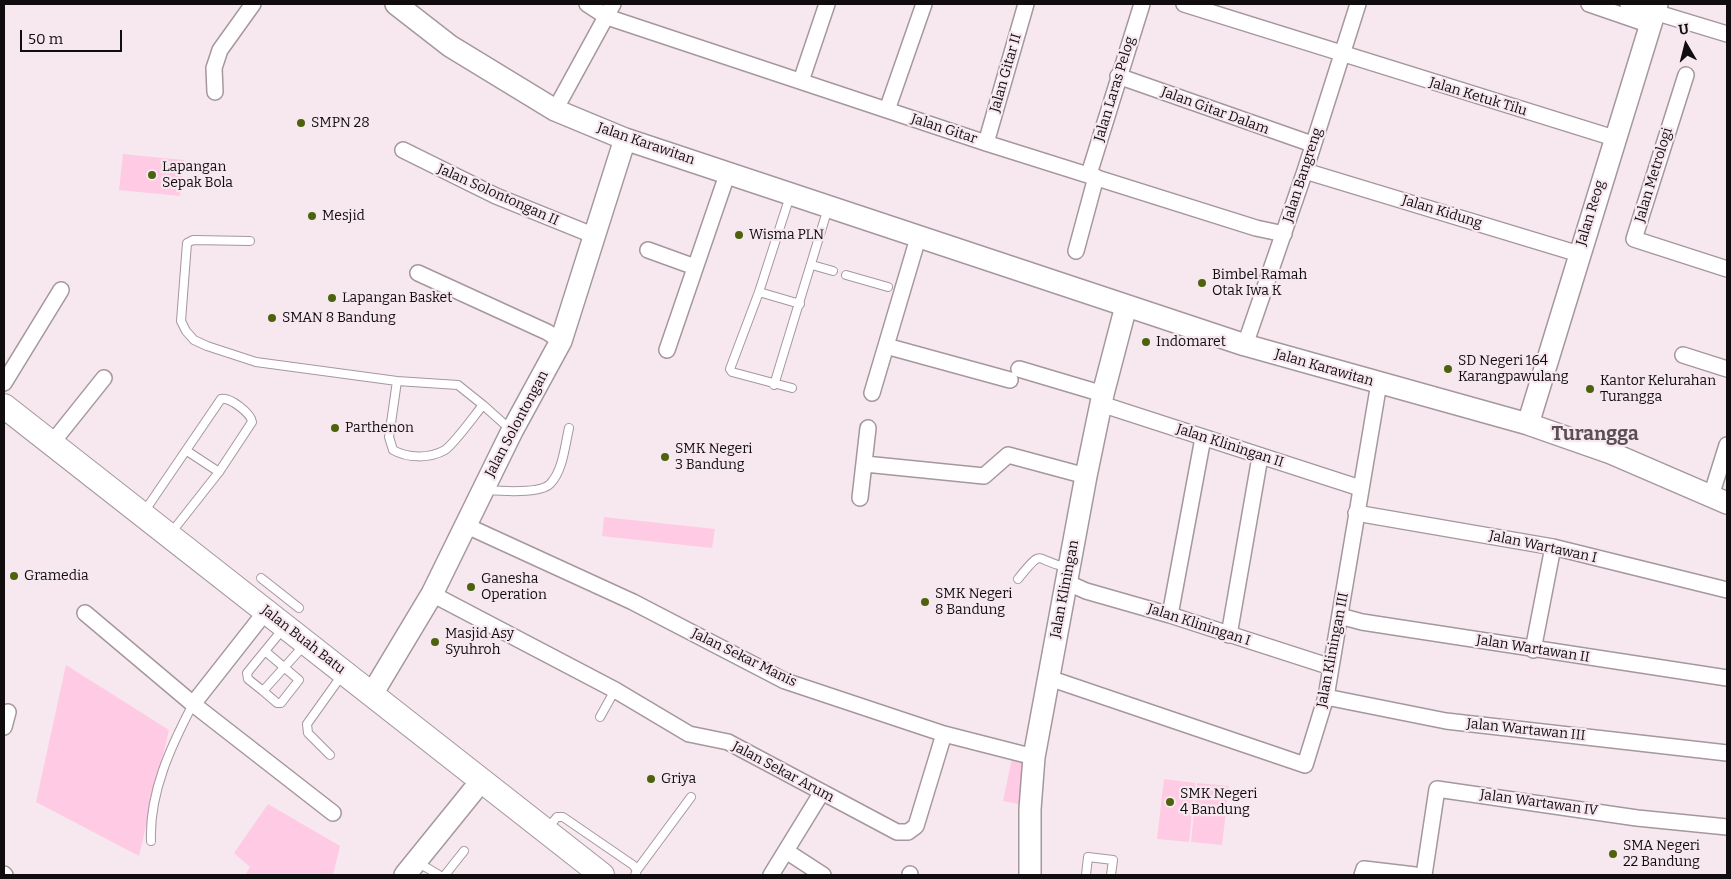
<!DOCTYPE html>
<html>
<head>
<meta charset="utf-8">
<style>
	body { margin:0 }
	#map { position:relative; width:1731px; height:879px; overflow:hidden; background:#f7e8ef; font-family:Bitter,serif }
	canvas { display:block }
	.frame { position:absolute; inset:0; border:5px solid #110d0f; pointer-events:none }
	.north { position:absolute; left:1661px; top:20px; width:50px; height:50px; -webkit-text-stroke:4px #f7e8ef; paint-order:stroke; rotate:352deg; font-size:14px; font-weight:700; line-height:20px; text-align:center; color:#110d0f }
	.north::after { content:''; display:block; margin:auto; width:18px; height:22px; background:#110d0f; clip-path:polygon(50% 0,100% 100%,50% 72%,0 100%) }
	.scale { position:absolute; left:20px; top:30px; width:102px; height:22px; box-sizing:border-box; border:2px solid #110d0f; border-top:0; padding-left:6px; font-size:15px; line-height:18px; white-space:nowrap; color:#110d0f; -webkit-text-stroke:4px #f7e8ef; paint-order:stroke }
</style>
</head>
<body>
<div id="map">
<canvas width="1731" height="879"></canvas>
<div class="frame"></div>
<div class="north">U</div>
<div class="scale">50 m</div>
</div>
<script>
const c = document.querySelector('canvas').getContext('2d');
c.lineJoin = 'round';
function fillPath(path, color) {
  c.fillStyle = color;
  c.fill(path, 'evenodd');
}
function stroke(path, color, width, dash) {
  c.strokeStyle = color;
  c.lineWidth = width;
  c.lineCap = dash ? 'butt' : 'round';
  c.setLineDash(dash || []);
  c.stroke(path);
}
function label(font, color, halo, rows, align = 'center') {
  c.font = font + ' Bitter,serif';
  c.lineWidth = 4.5;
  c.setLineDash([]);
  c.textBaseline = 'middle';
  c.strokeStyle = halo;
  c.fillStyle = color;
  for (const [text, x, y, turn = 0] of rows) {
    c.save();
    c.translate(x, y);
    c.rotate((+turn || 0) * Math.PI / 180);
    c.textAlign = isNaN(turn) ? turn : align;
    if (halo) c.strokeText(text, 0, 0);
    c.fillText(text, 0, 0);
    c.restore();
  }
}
fillPath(new Path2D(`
	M123 154 184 160 180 196 119 190Z
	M604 517 715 529 712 548 602 536Z
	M66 665 169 730 139 856 36 802Z
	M1012 758 1033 759 1028 806 1003 801Z
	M1164 779 1195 783 1189 842 1157 839Z
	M1197 783 1229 786 1222 845 1191 842Z
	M268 804 340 846 333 875H245L250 867 234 853Z`), '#ffcae4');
const lane = new Path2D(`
	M790 196 759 292 730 369 732 372 792 388
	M250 241 193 240 187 243 181 321 186 331 194 340 207 346 256 362 397 381 458 385 483 405
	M812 265 833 271
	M846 275 888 287
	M759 292 800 304
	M397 381 389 437 393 450C407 458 429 459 445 450 455 443 474 416 483 405L511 430
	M774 385 828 208
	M187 451 219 472
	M485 490C500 491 540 494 550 484 563 471 565 445 569 428
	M144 512 221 399C230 397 251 413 252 422L219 472 171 533
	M261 578 299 608
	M1018 579C1045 545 1034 562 1067 567
	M278 635 247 673 248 679 263 691 299 651
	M263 691 277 703H281L299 680 265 651
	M600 717 615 690
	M330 755 308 733 307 724 337 682
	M547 829 557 817H563L633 865 637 870 635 875
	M151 841C149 793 171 746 193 704
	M417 862 439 875
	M637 870 691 797
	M445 875 464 851
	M1086 875 1088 857 1113 860 1111 875`);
const street = new Path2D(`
	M587 4 607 17 986 143 1256 228 1284 234
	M1184 4 1614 138
	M1589 4 1650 25
	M1628 4 1727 34
	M1686 75 1634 239 1727 269
	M1118 76 1312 144
	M801 81 827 4
	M215 92 214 68 220 50 253 4
	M555 110 613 4
	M887 110 924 4
	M986 143 1026 4
	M403 150 496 196 595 236
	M1305 171 1579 254
	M1089 174 1142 4
	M648 250 695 267
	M1076 251 1096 177
	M418 273 547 332 561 341
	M1245 345 1305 171 1358 4
	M886 346 1010 380
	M667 350 728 172
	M1683 355 1727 369
	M1019 369 1103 394
	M4 383 61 290
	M872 393 918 238
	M1101 404 1360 488
	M52 443 104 378
	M865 464 984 476 1008 455 1086 476
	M1711 496 1727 445
	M860 498 868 428
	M1356 513 1553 547 1727 590
	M467 526 633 602 785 681 944 734 1034 757
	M1066 582 1086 591 1170 615 1331 667
	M432 594 615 690 689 734 728 742 897 832H908L916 826 944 734
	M85 613 193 704 333 813
	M1170 615 1203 438
	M1340 616 1362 622 1727 678
	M1229 635 1260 457
	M1533 650 1553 547
	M1049 678 1305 765 1326 697 1379 383
	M1326 697 1446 721 1727 753
	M193 704 259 620
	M4 727 8 712
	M786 851 823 875
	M4 874 5 875
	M771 875 822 792
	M910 875V874
	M1362 875 1364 869 1415 875
	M1424 875 1437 789 1637 818 1727 827`);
const secondary = new Path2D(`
	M396 4 450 46 555 110 625 139 1245 345 1528 424 1611 453 1727 503
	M1528 424 1657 4
	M372 694 432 594 512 431 561 341 625 139
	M405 875 473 791
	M1030 875V809L1034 757 1086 476 1103 394 1126 306`);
const primary = new Path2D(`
	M4 406 602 875`);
stroke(lane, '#a5979e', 10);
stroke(street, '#a5979e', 18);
stroke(secondary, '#a5979e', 24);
stroke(primary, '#a5979e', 26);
stroke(lane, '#fff', 8);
stroke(street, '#fff', 15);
stroke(secondary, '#fff', 21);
stroke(primary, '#fff', 24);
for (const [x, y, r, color] of [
	[301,123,5,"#4c620f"],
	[152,175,5,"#4c620f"],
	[312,216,5,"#4c620f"],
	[739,235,5,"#4c620f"],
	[1202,283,5,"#4c620f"],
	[332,298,5,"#4c620f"],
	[272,318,5,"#4c620f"],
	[1146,342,5,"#4c620f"],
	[1448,369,5,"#4c620f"],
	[1590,389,5,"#4c620f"],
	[335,428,5,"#4c620f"],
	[665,457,5,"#4c620f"],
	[14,576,5,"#4c620f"],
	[471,587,5,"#4c620f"],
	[925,602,5,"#4c620f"],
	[435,642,5,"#4c620f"],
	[651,779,5,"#4c620f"],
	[1170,802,5,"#4c620f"],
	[1613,854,5,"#4c620f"]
]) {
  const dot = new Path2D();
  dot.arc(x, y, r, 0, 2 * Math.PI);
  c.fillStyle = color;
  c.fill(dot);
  stroke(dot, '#f7e8ef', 2);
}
label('14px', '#110d0f', '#f7e8ef', [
	["Jalan Gitar II",1006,73,-74],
	["Jalan Laras Pelog",1115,89,-73],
	["Jalan Ketuk Tilu",1478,97,17],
	["Jalan Gitar Dalam",1215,111,20],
	["Jalan Gitar",944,129,18],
	["Jalan Karawitan",646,144,19],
	["Jalan Bangreng",1303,175,-72],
	["Jalan Metrologi",1654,175,-73],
	["Jalan Solontongan II",498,195,24],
	["Jalan Kidung",1442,212,17],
	["Jalan Reog",1591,213,-73],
	["Jalan Karawitan",1324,368,16],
	["Jalan Solontongan",517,424,-62],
	["Jalan Kliningan II",1230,446,18],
	["Jalan Wartawan I",1543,547,12],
	["Jalan Kliningan",1065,589,-79],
	["Jalan Kliningan I",1199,625,18],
	["Jalan Buah Batu",303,640,38],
	["Jalan Wartawan II",1533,649,9],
	["Jalan Kliningan III",1333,650,-79],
	["Jalan Sekar Manis",744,658,26],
	["Jalan Wartawan III",1526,730,6],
	["Jalan Sekar Arum",783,772,28],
	["Jalan Wartawan IV",1539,803,8]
]);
label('14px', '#110d0f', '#f7e8ef', [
	["SMPN 28",311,123],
	["Lapangan",162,167],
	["Sepak Bola",162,183],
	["Mesjid",322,216],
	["Wisma PLN",749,235],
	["Bimbel Ramah",1212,275],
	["Otak Iwa K",1212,291],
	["Lapangan Basket",342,298],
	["SMAN 8 Bandung",282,318],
	["Indomaret",1156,342],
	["SD Negeri 164",1458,361],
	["Karangpawulang",1458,377],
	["Kantor Kelurahan",1600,381],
	["Turangga",1600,397],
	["Parthenon",345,428],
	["SMK Negeri",675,449],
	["3 Bandung",675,465],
	["Gramedia",24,576],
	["Ganesha",481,579],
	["Operation",481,595],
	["SMK Negeri",935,594],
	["8 Bandung",935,610],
	["Masjid Asy",445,634],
	["Syuhroh",445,650],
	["Griya",661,779],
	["SMK Negeri",1180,794],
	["4 Bandung",1180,810],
	["SMA Negeri",1623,846],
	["22 Bandung",1623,862]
], 'left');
label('bold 19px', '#5b4e54', '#f7e8ef', [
	["Turangga",1595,435]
]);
</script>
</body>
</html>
